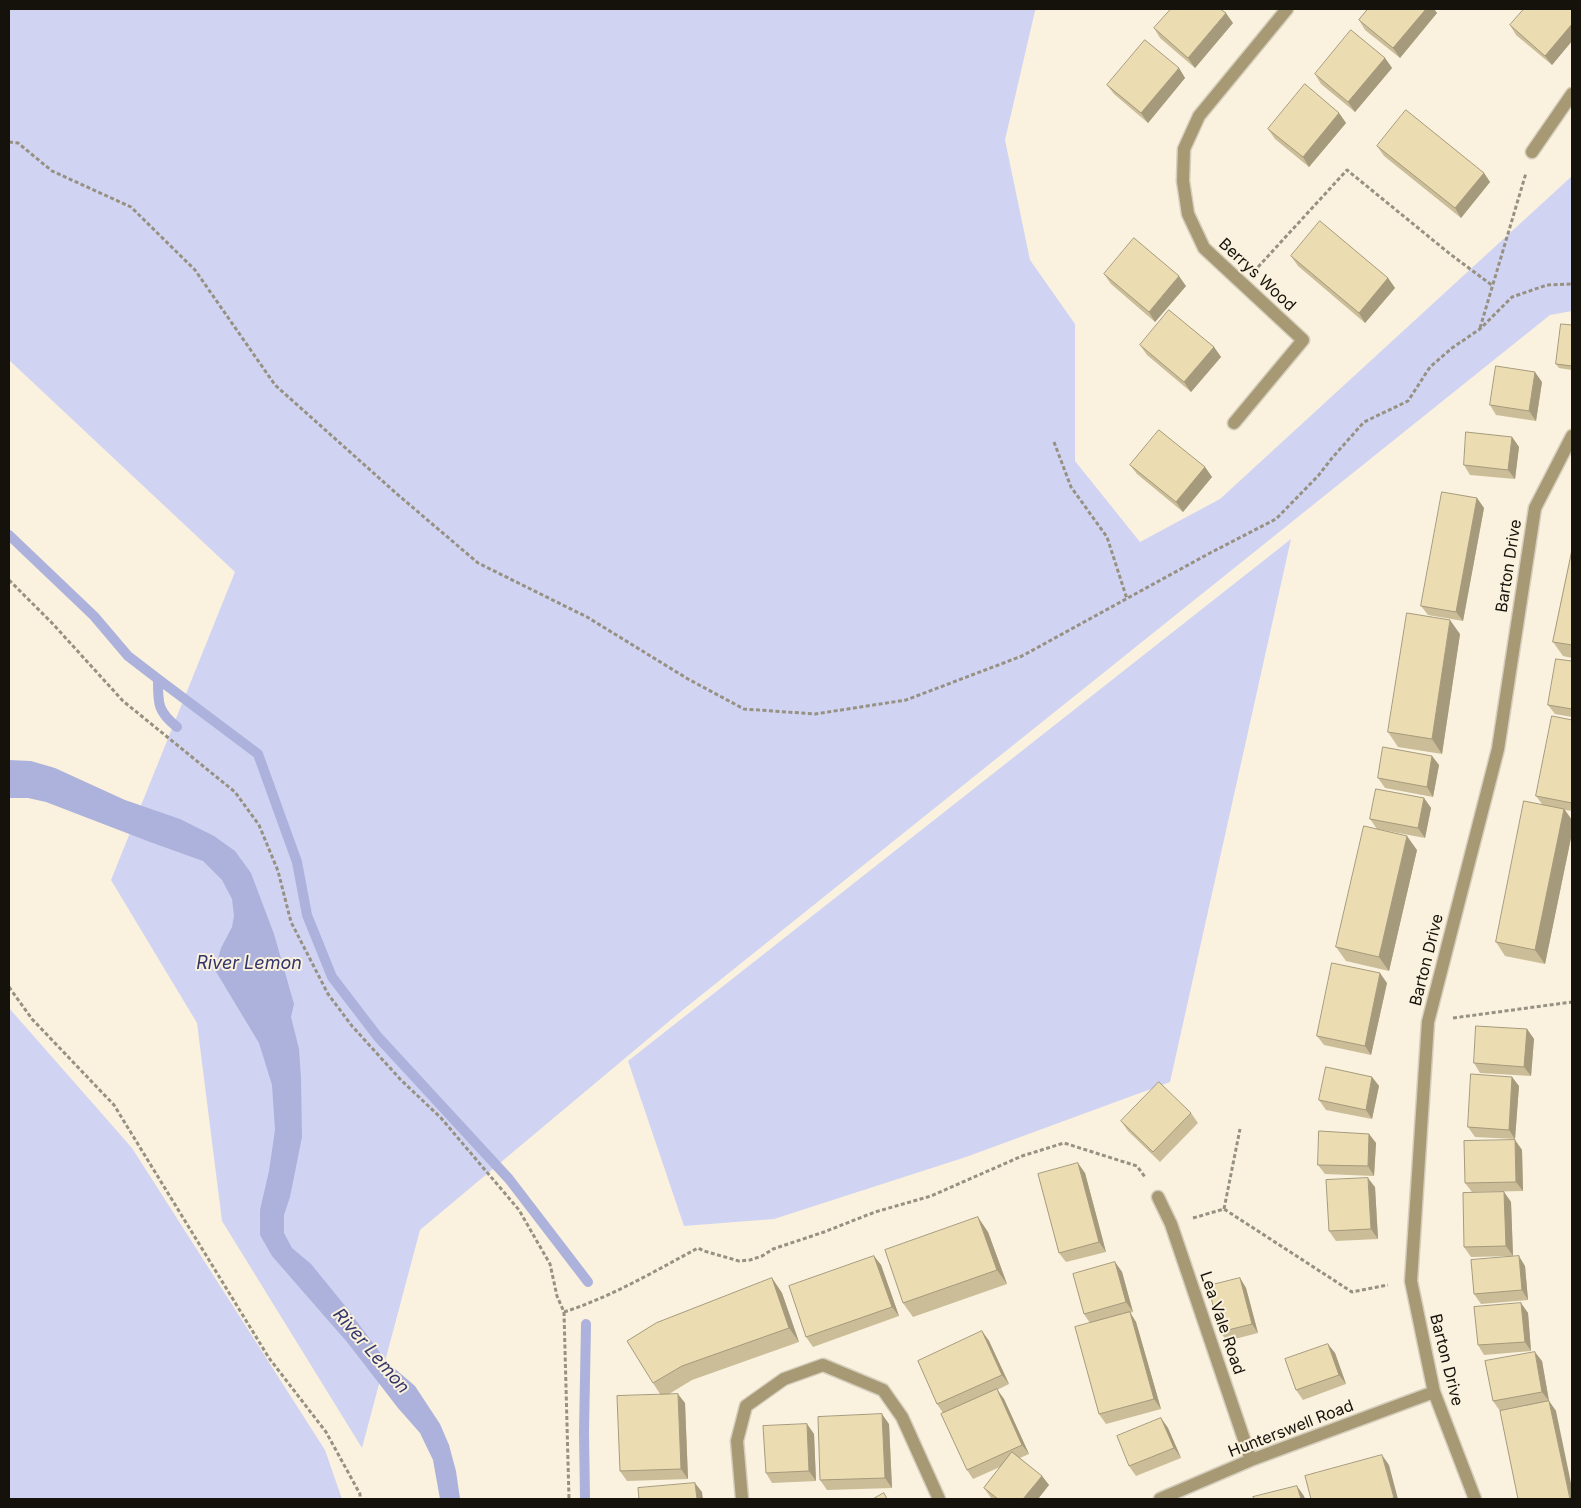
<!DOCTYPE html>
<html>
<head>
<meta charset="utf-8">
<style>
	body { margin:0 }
	#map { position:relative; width:1581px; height:1508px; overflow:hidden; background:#faf2de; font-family:Inter,sans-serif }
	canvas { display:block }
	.frame { position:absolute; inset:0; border:10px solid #15120b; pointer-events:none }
</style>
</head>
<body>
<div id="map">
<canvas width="1581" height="1508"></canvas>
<div class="frame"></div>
</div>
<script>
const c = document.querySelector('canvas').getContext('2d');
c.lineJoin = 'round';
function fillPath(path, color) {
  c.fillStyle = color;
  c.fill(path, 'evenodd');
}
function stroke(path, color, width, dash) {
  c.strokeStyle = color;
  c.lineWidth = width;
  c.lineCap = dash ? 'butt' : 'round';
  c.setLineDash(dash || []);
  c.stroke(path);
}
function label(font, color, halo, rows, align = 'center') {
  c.font = font + ' Inter,sans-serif';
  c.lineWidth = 4;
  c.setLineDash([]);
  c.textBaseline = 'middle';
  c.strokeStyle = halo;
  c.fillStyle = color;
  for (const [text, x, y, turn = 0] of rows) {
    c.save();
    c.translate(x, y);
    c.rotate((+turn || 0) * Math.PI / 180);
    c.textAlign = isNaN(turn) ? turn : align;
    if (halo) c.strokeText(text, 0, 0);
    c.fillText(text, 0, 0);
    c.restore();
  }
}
fillPath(new Path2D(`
	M9 9H1036L1035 11 1005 140 1030 260 1075 324V461L1140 542 1220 499 1572 176V311L1550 315 679 1013 420 1230 362 1448 222 1221 197 1023 111 880 235 572 9 360Z
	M1291 539 1170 1082 966 1157 774 1219 684 1226 628 1061Z
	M9 1008 132 1148 325 1450 342 1499H9Z`), '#d0d4f2');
fillPath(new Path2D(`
	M9 760 31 761 55 768 125 800 180 819 214 836 235 851 251 873 274 934 294 1004 291 1017 299 1049 301 1078 302 1137 290 1197 284 1215V1233L292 1248 311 1264 346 1307 387 1362 415 1386 440 1424 449 1445 456 1471 460 1499H440L433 1460 420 1433 398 1408 347 1342 272 1256 260 1235V1210L269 1171 275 1130 272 1085 259 1043 215 970 221 948 232 927 234 916 232 899 222 880 203 861 150 842 46 802 28 798H9Z`), '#acb2db');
stroke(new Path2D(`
	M9 535 94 616 128 656 158 679C158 703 157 711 177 727
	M158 679 258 754 297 862 307 915 332 977 378 1037 509 1179 588 1282
	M585 1499 584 1432 586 1324`), '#acb2db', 10);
const minor = new Path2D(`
	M1532 152 1572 94
	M1234 423 1303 340 1204 248 1188 214 1183 181 1184 149 1199 116 1287 9
	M1158 1197 1171 1224 1251 1460
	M742 1499 737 1441 746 1406 784 1379 823 1365 883 1390 902 1417 939 1499
	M1160 1499 1251 1460 1434 1392
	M1475 1499 1434 1392 1411 1281 1428 1022 1498 749 1535 508 1572 436`);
stroke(minor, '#d5cebc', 15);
stroke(new Path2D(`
	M9 142 18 143 52 171 131 207 195 270 275 385 397 494 478 563 587 617 688 679 744 709 815 714 906 700 1022 656 1210 553 1276 519 1318 476 1332 458 1364 422 1408 401 1430 367 1452 348 1480 329 1512 297 1547 285 1572 284
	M1258 267 1347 170 1450 254 1493 286
	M1480 328 1526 173
	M1054 442 1071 487 1107 537 1127 599
	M9 580 52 623 123 701 235 792 259 825 278 871 291 922 328 994 352 1026 400 1079 441 1118 519 1210 550 1264 557 1296 564 1312 569 1499
	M9 987 32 1019 114 1105 269 1358 326 1432 360 1494V1499
	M1453 1018 1572 1002
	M1224 1209 1240 1129
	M1193 1218 1224 1209 1352 1292 1388 1285
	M564 1312C611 1297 655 1271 698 1248L704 1251 739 1261 750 1260 762 1256 773 1249 824 1232 875 1212 931 1196 1022 1156 1064 1143 1137 1166 1145 1177`), '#979183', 3, [4, 2.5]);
stroke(minor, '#a69974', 12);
fillPath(new Path2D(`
	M1368 9H1434L1437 13 1400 58 1365 30 1359 20Z
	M1572 9V41L1552 65 1516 35 1510 25Z
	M1233 23 1195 68 1160 38 1154 28Z
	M1385 58 1392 68 1355 112 1321 84 1315 74Z
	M1179 68 1185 78 1148 123 1114 94 1107 85Z
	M1339 113 1346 123 1309 167 1275 139 1268 129Z
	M1377 146 1484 173 1490 182 1461 218 1384 156Z
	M1291 256 1388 278 1395 288 1365 323 1298 266Z
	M1104 274 1186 286 1155 322 1111 284Z
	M1572 325V370L1559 368 1556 364Z
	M1140 345 1214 347 1221 357 1191 392 1147 355Z
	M1542 382 1536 421 1496 415 1490 405Z
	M1512 437 1519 447 1515 479 1470 475 1464 465Z
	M1130 465 1205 467 1212 477 1183 512 1137 474Z
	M1477 498 1484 508 1463 621 1428 615 1421 606Z
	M1572 550V658L1563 656 1553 642Z
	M1460 634 1442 754 1398 747 1388 732Z
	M1572 661V717L1555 714 1548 705Z
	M1572 720V811L1565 810 1572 820V833L1545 964 1505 956 1496 942 1542 804 1536 796Z
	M1432 756 1439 765 1433 797 1385 788 1378 778Z
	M1424 798 1431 808 1425 838 1377 829 1370 819Z
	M1417 850 1389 971 1346 961 1336 947Z
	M1387 983 1371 1055 1324 1045 1317 1036Z
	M1527 1029 1534 1039 1531 1076 1480 1073 1474 1063Z
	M1372 1077 1379 1086 1372 1119 1326 1110 1319 1100Z
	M1512 1077 1519 1086 1515 1139 1475 1137 1468 1127Z
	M1191 1113 1198 1123 1160 1162 1128 1131 1121 1121Z
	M1369 1134 1376 1143 1374 1176 1325 1174 1318 1165Z
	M1515 1140 1522 1150 1523 1191 1472 1192 1465 1183Z
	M1085 1173 1106 1252 1066 1262 1059 1253Z
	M1375 1187 1378 1239 1336 1241 1329 1231Z
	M1504 1192 1511 1202 1513 1256 1471 1257 1464 1247Z
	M988 1232 1007 1284 913 1317 903 1303Z
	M874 1256 881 1265 899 1316 813 1347 806 1337Z
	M1115 1262 1122 1272 1133 1312 1130 1313 1136 1322 1161 1409 1106 1424 1099 1414 1090 1323 1084 1314Z
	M1525 1266 1528 1300 1481 1304 1474 1294Z
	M772 1278 782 1293 799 1342 692 1380 669 1394 685 1403 688 1479 627 1481 620 1471 660 1394 653 1383Z
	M1240 1278 1246 1288 1258 1333 1227 1341 1220 1332Z
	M1521 1303 1528 1313 1531 1351 1484 1355 1478 1345Z
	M982 1331 989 1341 1009 1384 997 1390 1004 1399 1029 1454 1020 1458 1042 1476 1049 1485 1038 1499H993L991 1498 984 1488 1000 1467 973 1479 967 1470 943 1413 937 1404Z
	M1335 1353 1346 1384 1303 1400 1296 1390Z
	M1542 1361 1549 1401 1556 1411 1523 1406 1500 1411 1493 1401Z
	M1161 1418 1168 1428 1181 1458 1136 1476 1129 1466Z
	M807 1424 814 1434 816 1481 772 1483 766 1473Z
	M889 1424 892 1488 827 1490 820 1480Z`), '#cbbd98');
fillPath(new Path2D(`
	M1426 9H1434L1437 13 1400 58 1393 48Z
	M1226 13 1233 23 1195 68 1188 58Z
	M1572 24V41L1552 65 1545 56Z
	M1385 58 1392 68 1355 112 1348 102Z
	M1179 68 1185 78 1148 123 1141 113Z
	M1339 113 1346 123 1309 167 1303 157Z
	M1484 173 1490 182 1461 218 1455 208Z
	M1179 276 1186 286 1155 322 1149 312Z
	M1388 278 1395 288 1365 323 1359 313Z
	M1214 347 1221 357 1191 392 1184 382Z
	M1535 372 1542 382 1536 421 1529 411Z
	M1512 437 1519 447 1515 479 1508 470Z
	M1205 467 1212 477 1183 512 1176 502Z
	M1477 498 1484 508 1463 621 1456 612Z
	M1450 620 1460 634 1442 754 1432 739Z
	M1432 756 1439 765 1433 797 1427 787Z
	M1424 798 1431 808 1425 838 1418 828Z
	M1564 809 1572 820V833L1545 964 1535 950Z
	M1407 836 1417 850 1389 971 1379 957Z
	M1380 973 1387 983 1371 1055 1365 1046Z
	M1527 1029 1534 1039 1531 1076 1524 1067Z
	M1372 1077 1379 1086 1372 1119 1366 1110Z
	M1512 1077 1519 1086 1515 1139 1509 1130Z
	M1369 1134 1376 1143 1374 1176 1368 1166Z
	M1515 1140 1522 1150 1523 1191 1516 1182Z
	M1078 1163 1085 1173 1106 1252 1099 1242Z
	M1368 1178 1375 1187 1378 1239 1371 1229Z
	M1504 1192 1511 1202 1513 1256 1506 1246Z
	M978 1217 988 1232 1007 1284 997 1270Z
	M874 1256 881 1265 899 1316 892 1307Z
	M1519 1256 1525 1266 1528 1300 1522 1290Z
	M1115 1262 1122 1272 1133 1312 1126 1302Z
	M772 1278 782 1293 799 1342 789 1328Z
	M1240 1278 1246 1288 1258 1333 1252 1324Z
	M1521 1303 1528 1313 1531 1351 1525 1342Z
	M1130 1312 1136 1322 1161 1409 1154 1399Z
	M982 1331 989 1341 1009 1384 1002 1375Z
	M1328 1344 1335 1353 1346 1384 1339 1375Z
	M1535 1352 1542 1361 1549 1401 1556 1411 1572 1488V1499H1570L1549 1401 1542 1392Z
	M997 1389 1004 1399 1029 1454 1022 1445Z
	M678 1394 685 1403 688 1479 681 1469Z
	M882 1414 889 1424 892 1488 885 1478Z
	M1161 1418 1168 1428 1181 1458 1174 1448Z
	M807 1424 814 1434 816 1481 809 1471Z
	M1382 1455 1389 1465 1398 1499H1395L1394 1498Z
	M1042 1476 1049 1485 1038 1499H1023Z
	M695 1483 702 1492 703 1499H697Z
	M1297 1486 1304 1496 1305 1499H1301Z`), '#a59a7c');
const building = new Path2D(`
	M1171 9H1220L1226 13 1188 58 1154 28Z
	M1368 9H1426L1393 48 1359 20Z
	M1524 9H1572V24L1545 56 1510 25Z
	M1351 30 1385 58 1348 102 1315 74Z
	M1145 40 1179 68 1141 113 1107 85Z
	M1305 84 1339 113 1303 157 1268 129Z
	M1406 110 1484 173 1455 208 1377 146Z
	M1320 221 1388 278 1359 313 1291 256Z
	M1134 238 1179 276 1149 312 1104 274Z
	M1169 310 1214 347 1184 382 1140 345Z
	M1561 324 1572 325V366L1556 364Z
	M1496 366 1535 372 1529 411 1490 405Z
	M1159 430 1205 467 1176 502 1130 465Z
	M1466 432 1512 437 1508 470 1464 465Z
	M1442 492 1477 498 1456 612 1421 606Z
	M1572 550V645L1553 642Z
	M1407 613 1450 620 1432 739 1388 732Z
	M1556 659 1572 661V709L1548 705Z
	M1552 716 1572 720V803L1536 796Z
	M1383 747 1432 756 1427 787 1378 778Z
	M1376 789 1424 798 1418 828 1370 819Z
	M1524 801 1564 809 1535 950 1496 942Z
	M1364 826 1407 836 1379 957 1336 947Z
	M1332 963 1380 973 1365 1046 1317 1036Z
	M1476 1026 1527 1029 1524 1067 1474 1063Z
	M1326 1067 1372 1077 1366 1110 1319 1100Z
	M1471 1074 1512 1077 1509 1130 1468 1127Z
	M1159 1082 1191 1113 1153 1152 1121 1121Z
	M1319 1131 1369 1134 1368 1166 1318 1165Z
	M1515 1140 1516 1182 1465 1183 1464 1141Z
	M1078 1163 1099 1242 1059 1253 1038 1174Z
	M1368 1178 1371 1229 1329 1231 1326 1180Z
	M1504 1192 1506 1246 1464 1247 1463 1193Z
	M978 1217 997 1270 903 1303 885 1250Z
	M874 1256 892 1307 806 1337 789 1286Z
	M1519 1256 1522 1290 1474 1294 1471 1260Z
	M1115 1262 1126 1302 1084 1314 1073 1274Z
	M772 1278 789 1328 682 1366 653 1383 627 1341 656 1323Z
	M1240 1278 1252 1324 1220 1332 1208 1286Z
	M1521 1303 1525 1342 1478 1345 1474 1307Z
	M1130 1312 1154 1399 1099 1414 1075 1327Z
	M982 1331 1002 1375 937 1404 918 1361Z
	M1328 1344 1339 1375 1296 1390 1285 1359Z
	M1535 1352 1542 1392 1493 1401 1485 1361Z
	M997 1389 1022 1445 967 1470 941 1414Z
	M678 1394 681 1469 620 1471 617 1396Z
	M1549 1401 1570 1499H1518L1500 1411Z
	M882 1414 885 1478 820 1480 818 1417Z
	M1161 1418 1174 1448 1129 1466 1117 1436Z
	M807 1424 809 1471 766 1473 763 1426Z
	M1012 1452 1042 1476 1023 1499H998L984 1488Z
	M1382 1455 1394 1498 1388 1499H1311L1305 1476Z
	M695 1483 697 1499H639L638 1488Z
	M1297 1486 1301 1499H1254L1253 1497Z
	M884 1493 887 1499H873Z`);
fillPath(building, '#ecdcb1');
stroke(building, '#a59a7c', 1);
label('16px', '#15120b', '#faf2de', [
	["Berrys Wood",1257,275,43],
	["Barton Drive",1509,566,-81],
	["Barton Drive",1427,960,-76],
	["Lea Vale Road",1222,1323,71],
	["Barton Drive",1446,1360,76],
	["Hunterswell Road",1291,1429,-21]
]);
label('italic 18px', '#33366a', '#faf2de', [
	["River Lemon",249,964],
	["River Lemon",371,1351,49]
]);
</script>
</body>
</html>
